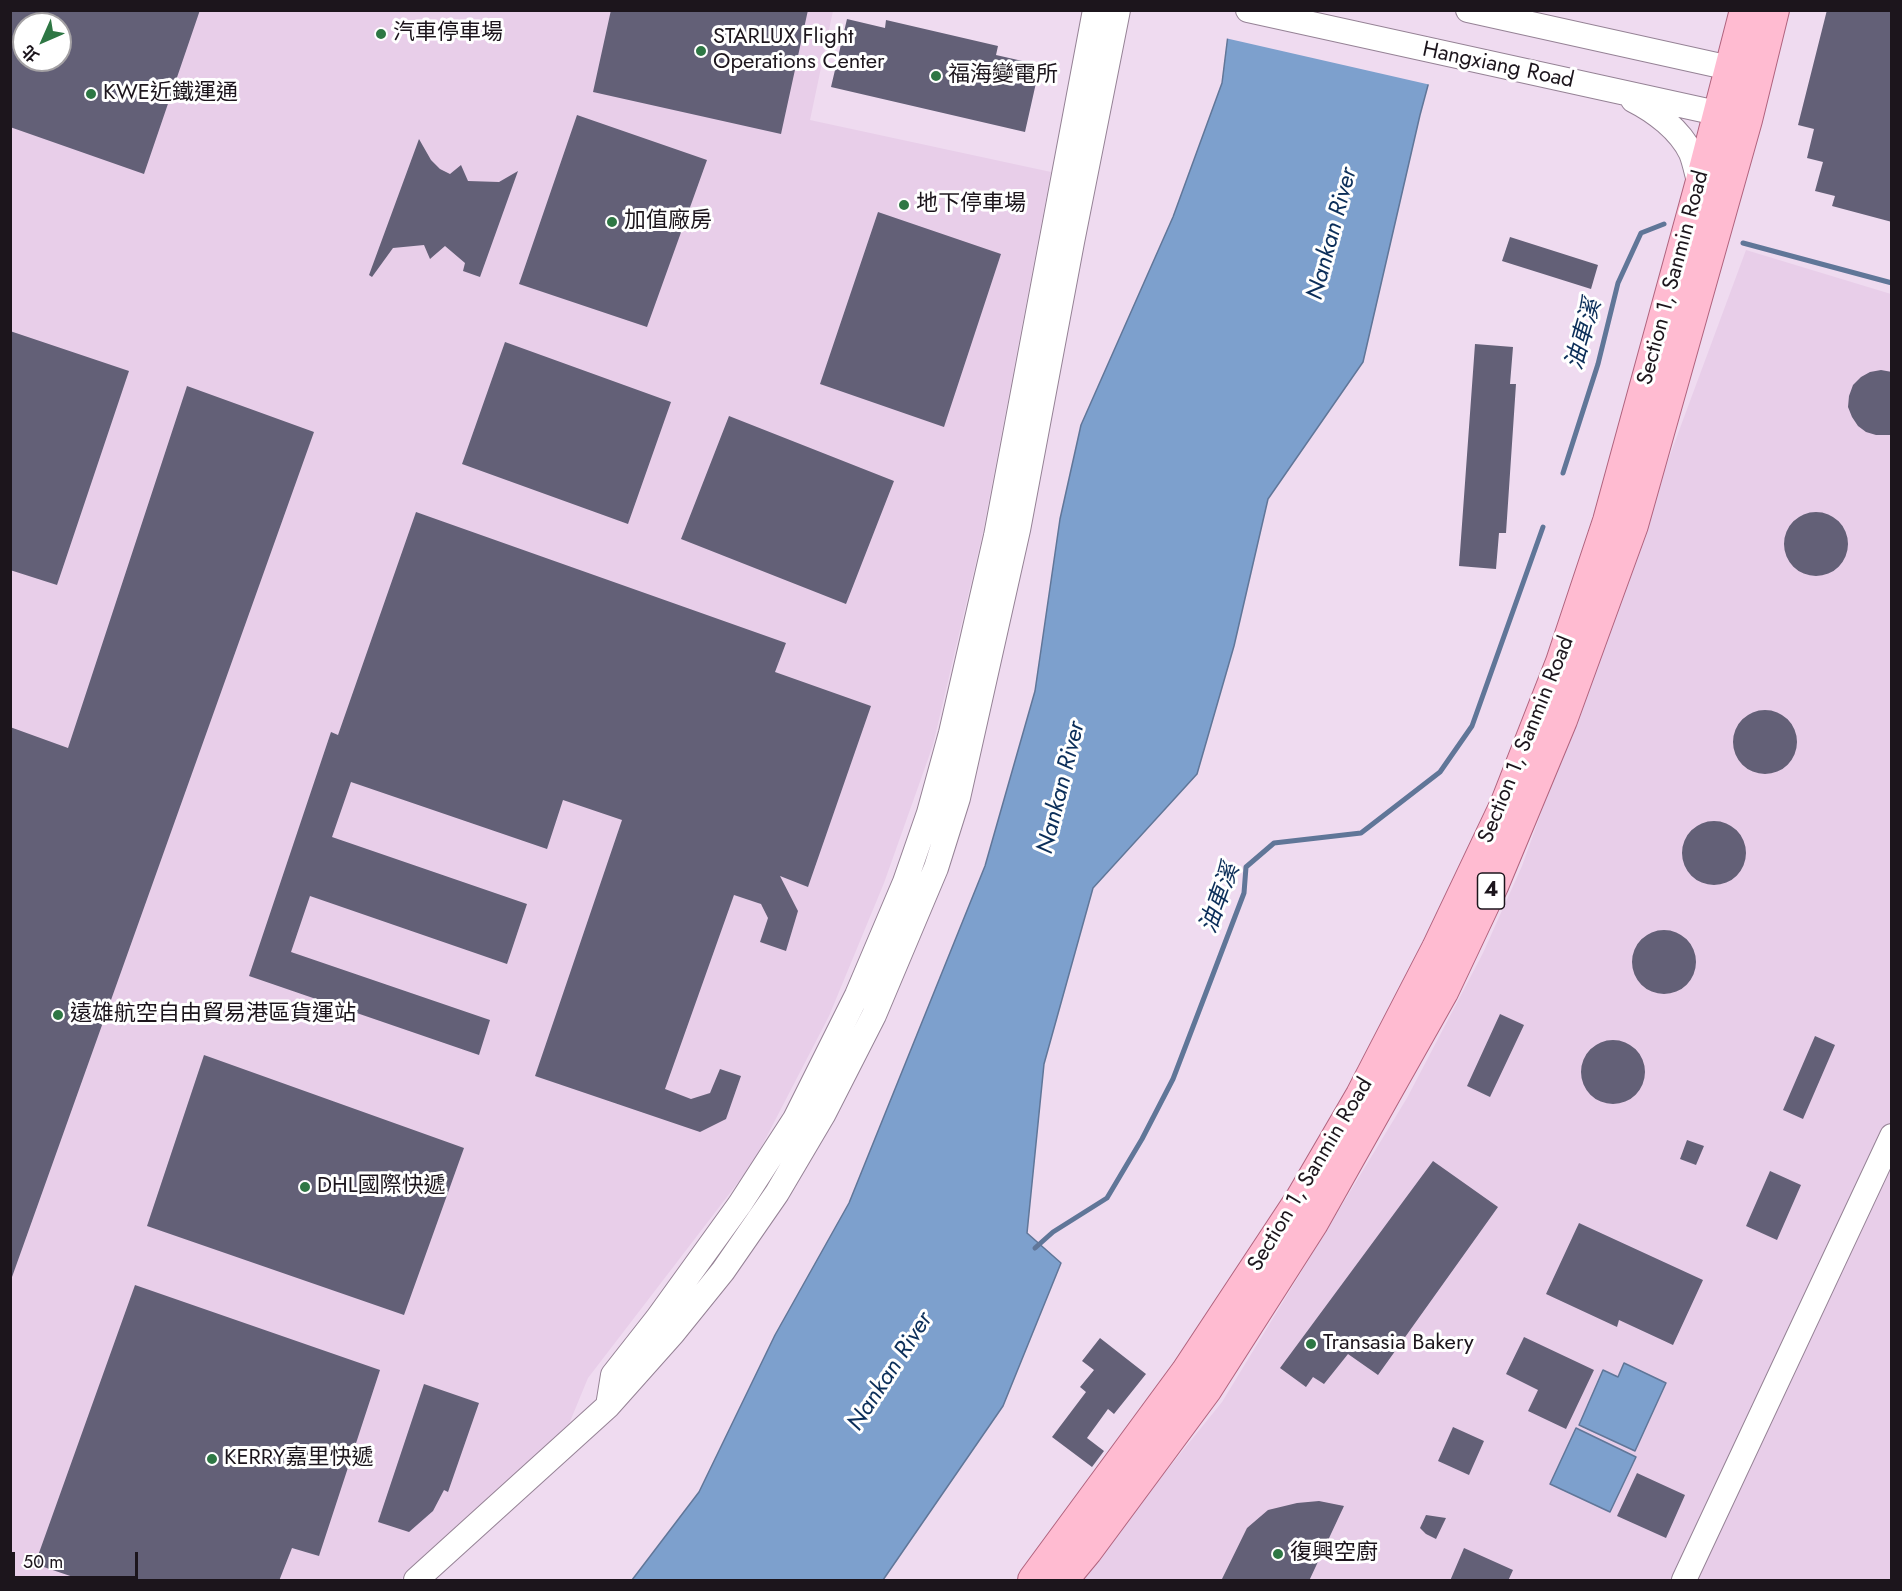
<!DOCTYPE html>
<html>
<head>
<meta charset="utf-8">
<style>
	body { margin:0 }
	#map { position:relative; width:1902px; height:1591px; overflow:hidden; background:#efdbf0; font-family:Jost,"Noto Sans TC",sans-serif }
	canvas { display:block }
	.frame { position:absolute; inset:0; border:12px solid #1c151c; pointer-events:none }
	.north { position:absolute; left:12px; top:12px; width:60px; height:60px; box-sizing:border-box; background:#fff; border:2px solid #a4a1a4; border-radius:50%; rotate:225deg; font-size:16px; font-weight:700; line-height:24px; text-align:center; color:#1c151c }
	.north::after { content:''; display:block; margin:auto; width:21px; height:27px; background:#2e7744; clip-path:polygon(50% 0,100% 100%,50% 72%,0 100%) }
	.scale { position:absolute; left:12px; top:1552px; width:126px; height:27px; box-sizing:border-box; border:3px solid #1c151c; border-top:0; padding-left:8px; font-size:18px; line-height:21px; white-space:nowrap; color:#1c151c; -webkit-text-stroke:4px #fff; paint-order:stroke }
</style>
</head>
<body>
<div id="map">
<canvas width="1902" height="1591"></canvas>
<div class="frame"></div>
<div class="north">北</div>
<div class="scale">50 m</div>
</div>
<script>
const c = document.querySelector('canvas').getContext('2d');
c.lineJoin = 'round';
function fillPath(path, color) {
  c.fillStyle = color;
  c.fill(path, 'evenodd');
}
function stroke(path, color, width, dash) {
  c.strokeStyle = color;
  c.lineWidth = width;
  c.lineCap = dash ? 'butt' : 'round';
  c.setLineDash(dash || []);
  c.stroke(path);
}
function label(font, color, halo, rows, align = 'center') {
  c.font = font + ' Jost,"Noto Sans TC",sans-serif';
  c.lineWidth = 6;
  c.setLineDash([]);
  c.textBaseline = 'middle';
  c.strokeStyle = halo;
  c.fillStyle = color;
  for (const [text, x, y, turn = 0] of rows) {
    c.save();
    c.translate(x, y);
    c.rotate((+turn || 0) * Math.PI / 180);
    c.textAlign = isNaN(turn) ? turn : align;
    if (halo) c.strokeText(text, 0, 0);
    c.fillText(text, 0, 0);
    c.restore();
  }
}
fillPath(new Path2D(`
	M11 11H833L810 120 1051 172 983 532 933 745 884 883 829 1016 753 1163 588 1378 569 1424 400 1580H11ZM24 24H60V60H24Z
	M1746 250 1891 294V1580H1078L1222 1402 1407 1098 1483 953 1522 866 1650 509Z`), '#e8cee9');
const water = new Path2D(`
	M1231 11H1448L1420 115 1363 362 1268 499 1234 646 1197 774 1093 888 1044 1064 1027 1233 1061 1263 1003 1406 883 1580H632L699 1492 775 1335 849 1203 985 866 1035 691 1060 519 1081 425 1173 217 1222 83Z
	M1624 1363 1666 1383 1635 1451 1579 1425 1603 1370 1618 1377Z
	M1576 1428 1636 1457 1610 1512 1550 1484Z`);
fillPath(water, '#7da0cd');
stroke(water, '#607698', 1.5);
fillPath(new Path2D(`
	M1228 10H1451L1431 85 1225 38Z`), '#efdbf0');
stroke(new Path2D(`
	M1743 243 1892 283
	M1563 473 1598 364 1618 283 1641 233 1664 224
	M1035 1248 1053 1232 1107 1198 1142 1139 1173 1079 1212 977 1244 893 1246 867 1274 843 1361 833 1440 772 1472 726 1543 527`), '#607698', 5);
fillPath(new Path2D(`
	M10 10H200L144 174 10 127ZM24 24H60V60H24Z
	M611 10H808L781 134 593 92Z
	M1827 10H1892V222L1832 206 1835 196 1815 191 1823 162 1807 158 1814 129 1798 125Z
	M847 19 885 28 886 20 998 46 996 55 1040 65 1025 132 831 87Z
	M577 115 707 160 647 327 519 284Z
	M419 139 431 160 440 169 450 174 461 165 468 181 499 182 518 171 480 277 463 271 465 263 445 246 430 259 424 245 393 248 372 277 369 275Z
	M878 212 1001 254 944 427 820 384Z
	M1510 237 1598 265 1591 289 1502 261Z
	M10 331 129 371 57 585 10 570Z
	M505 342 671 402 628 524 462 464Z
	M1475 344 1513 347 1510 384H1516L1506 533H1499L1496 569 1459 566Z
	M1881 370 1892 372V435H1876L1866 432 1858 426 1852 417 1848 407 1849 396 1853 385 1861 377 1870 372Z
	M187 386 314 432 12 1277H10V727L68 748Z
	M729 416 894 481 846 604 681 539Z
	M1784 544a32 32 0 1 1 64 0a32 32 0 1 1-64 0Z
	M416 512 786 643 775 672 871 706 808 887 780 876 798 911 786 951 760 942 768 918 761 904 734 895 665 1089 691 1099 710 1093 720 1069 741 1076 726 1119 700 1132 535 1076 622 820 563 800 547 849 351 782 332 837 527 904 507 964 310 896 291 952 490 1020 479 1055 249 976 331 732 338 735Z
	M1733 742a32 32 0 1 1 64 0a32 32 0 1 1-64 0Z
	M1682 853a32 32 0 1 1 64 0a32 32 0 1 1-64 0Z
	M1632 962a32 32 0 1 1 64 0a32 32 0 1 1-64 0Z
	M1500 1014 1524 1025 1490 1097 1467 1086Z
	M1815 1036 1835 1045 1803 1119 1783 1110Z
	M1581 1072a32 32 0 1 1 64 0a32 32 0 1 1-64 0Z
	M204 1055 464 1148 404 1315 147 1226Z
	M1687 1140 1704 1146 1696 1165 1680 1159Z
	M1433 1161 1498 1207 1378 1375 1348 1354 1324 1384 1313 1377 1306 1387 1280 1368Z
	M1770 1171 1801 1185 1777 1240 1746 1226Z
	M1579 1223 1703 1280 1673 1345 1619 1320 1617 1327 1546 1294Z
	M135 1285 380 1370 319 1556 292 1548 279 1581H85L35 1564Z
	M1524 1337 1594 1370 1566 1429 1528 1411 1538 1390 1506 1374Z
	M1100 1338 1146 1374 1114 1414 1108 1409 1087 1438 1104 1451 1092 1467 1052 1437 1086 1392 1080 1387 1094 1370 1082 1361Z
	M424 1384 479 1403 448 1492 444 1490 433 1511 409 1532 378 1522Z
	M1453 1427 1484 1441 1469 1475 1438 1461Z
	M1637 1473 1685 1495 1666 1538 1617 1516Z
	M1319 1501 1344 1506 1309 1581H1221L1247 1528 1268 1510 1297 1503Z
	M1426 1515 1446 1518 1436 1539 1426 1534 1420 1528Z
	M1464 1548 1513 1570 1508 1581H1450Z`), '#636077');
const minor = new Path2D(`
	M1248 10 1735 117
	M1468 10 1748 72
	M1633 100C1655 111 1680 130 1691 153 1695 163 1697 175 1700 185
	M608 1406 613 1375 657 1319 740 1204 795 1119 857 995 905 882 929 813 951 733 996 536 1095 10
	M416 1580 608 1406 673 1333 723 1271 777 1193 823 1115 874 1015 936 868 958 798 1018 530 1072 242 1118 10
	M1684 1580 1892 1136`);
const major = new Path2D(`
	M1033 1580 1186 1372 1301 1198 1361 1095 1437 948 1505 805 1561 662 1608 521 1700 185 1745 10
	M1063 1580 1087 1551 1207 1389 1313 1223 1443 992 1493 886 1562 720 1633 525 1747 120 1774 10`);
stroke(minor, '#958295', 26);
stroke(major, '#b0637e', 32);
stroke(minor, '#fff', 24);
stroke(major, '#ffbbd1', 30);
for (const [x, y, r, color] of [
	[381,34,6,"#2e7744"],
	[701,51,6,"#2e7744"],
	[936,76,6,"#2e7744"],
	[91,94,6,"#2e7744"],
	[904,205,6,"#2e7744"],
	[612,222,6,"#2e7744"],
	[58,1015,6,"#2e7744"],
	[305,1187,6,"#2e7744"],
	[1311,1344,6,"#2e7744"],
	[212,1459,6,"#2e7744"],
	[1278,1554,6,"#2e7744"]
]) {
  const dot = new Path2D();
  dot.arc(x, y, r, 0, 2 * Math.PI);
  c.fillStyle = color;
  c.fill(dot);
  stroke(dot, '#fff', 2);
}
for (const [x, y, w] of [
	[1491,891,27]
]) {
  const box = new Path2D();
  box.roundRect(x - w / 2, y - 18, w, 36, 4.5);
  c.fillStyle = '#fff';
  c.fill(box);
  stroke(box, '#1c151c', 1.5);
}
label('bold 21px', '#1c151c', null, [
	["4",1491,891]
]);
label('22px', '#1c151c', '#fff', [
	["汽車停車場",393,34],
	["STARLUX Flight",713,38],
	["Operations Center",713,63],
	["福海變電所",948,76],
	["KWE近鐵運通",103,94],
	["地下停車場",916,205],
	["加值廠房",624,222],
	["遠雄航空自由貿易港區貨運站",70,1015],
	["DHL國際快遞",317,1187],
	["Transasia Bakery",1323,1344],
	["KERRY嘉里快遞",224,1459],
	["復興空廚",1290,1554]
], 'left');
label('22px', '#1c151c', '#fff', [
	["Hangxiang Road",1498,66,12],
	["Section 1, Sanmin Road",1674,278,-75],
	["Section 1, Sanmin Road",1527,740,-68],
	["Section 1, Sanmin Road",1311,1175,-59]
]);
label('italic 24px', '#0b2e59', '#fff', [
	["Nankan River",1333,234,-75],
	["油車溪",1585,335,-74],
	["Nankan River",1062,788,-76],
	["油車溪",1221,899,-70],
	["Nankan River",891,1372,-57]
]);
</script>
</body>
</html>
